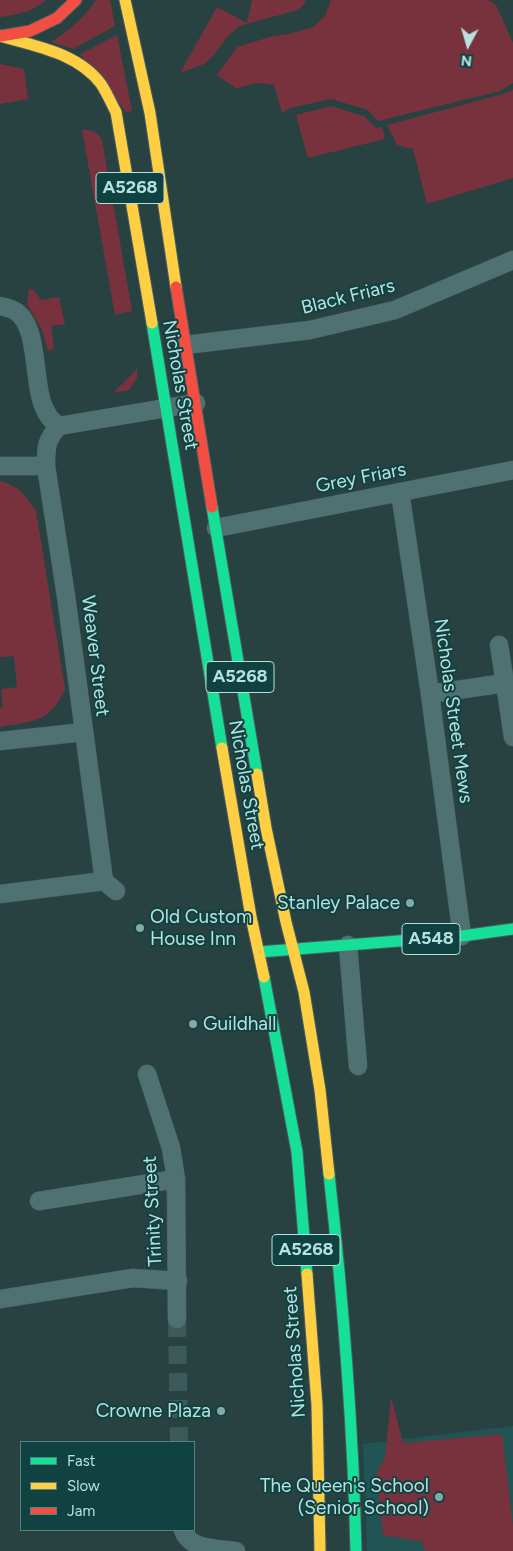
<!DOCTYPE html>
<html>
<head>
<meta charset="utf-8">
<style>
	body { margin:0 }
	#map { position:relative; width:513px; height:1551px; overflow:hidden; background:#284242; font-family:Figtree,sans-serif }
	canvas { display:block }
	.legend { position:absolute; left:20px; top:1441px; width:175px; height:90px; box-sizing:border-box; background:#104241; border:1px solid #538280; margin:0; padding:6px 9px; list-style:none; font-size:15px; color:#b7e1df }
	.legend li { display:flex; align-items:center; gap:10px; height:25px }
	.legend b { width:25px; border:1px solid #538280 }
	.north { position:absolute; left:443px; top:20px; width:50px; height:50px; -webkit-text-stroke:4px #104241; paint-order:stroke; rotate:186deg; font-size:14px; font-weight:700; line-height:20px; text-align:center; color:#b7e1df }
	.north::after { content:''; display:block; margin:auto; width:18px; height:22px; background:#b7e1df; clip-path:polygon(50% 0,100% 100%,50% 72%,0 100%) }
</style>
</head>
<body>
<div id="map">
<canvas width="513" height="1551"></canvas>
<ul class="legend">
<li><b style="height:6px;background:#16e098"></b>Fast</li>
<li><b style="height:6px;background:#ffcf43"></b>Slow</li>
<li><b style="height:6px;background:#f24e42"></b>Jam</li>
</ul>
<div class="north">N</div>
</div>
<script>
const c = document.querySelector('canvas').getContext('2d');
c.lineJoin = 'round';
function fillPath(path, color) {
  c.fillStyle = color;
  c.fill(path, 'evenodd');
}
function stroke(path, color, width, dash) {
  c.strokeStyle = color;
  c.lineWidth = width;
  c.lineCap = dash ? 'butt' : 'round';
  c.setLineDash(dash || []);
  c.stroke(path);
}
function label(font, color, halo, rows, align = 'center') {
  c.font = font + ' Figtree,sans-serif';
  c.lineWidth = 4;
  c.setLineDash([]);
  c.textBaseline = 'middle';
  c.strokeStyle = halo;
  c.fillStyle = color;
  for (const [text, x, y, turn = 0] of rows) {
    c.save();
    c.translate(x, y);
    c.rotate((+turn || 0) * Math.PI / 180);
    c.textAlign = isNaN(turn) ? turn : align;
    if (halo) c.strokeText(text, 0, 0);
    c.fillText(text, 0, 0);
    c.restore();
  }
}
fillPath(new Path2D(`
	M513 1426V1551H367L363 1444Z`), '#215454');
fillPath(new Path2D(`
	M0 0H46C34 11 16 15 0 17Z
	M96 0H110L115 26 73 49 51 42C69 30 84 18 96 0Z
	M252 0H306L304 4 298 10 239 26 227 37 213 56 204 64 180 73 217 7 247 23Z
	M331 0H488L496 5 513 43V83L500 91 378 121 368 110 331 99 290 108 282 113 274 85C260 82 250 83 237 89L217 75 237 47 273 36 289 34 313 27 325 16Z
	M117 35 132 111 126 112 80 54Z
	M0 64 24 69 28 99 0 104Z
	M513 90V178L427 204 413 149 397 145 387 125 503 94Z
	M331 106 364 116 376 128 382 127 385 139 308 158 296 115Z
	M82 130C91 130 98 131 102 140L132 311 115 315Z
	M29 289 34 290 41 300 59 297 65 324 51 326 54 349 48 351 42 330 27 304Z
	M137 369V378L129 390 113 393Z
	M0 481C19 486 25 495 36 511L65 689C50 723 33 721 0 727V708L3 707 1 689 17 687 14 656 0 657Z
	M391 1397 403 1443 502 1434 513 1526V1551H425L422 1542 383 1535 376 1473 385 1458Z`), '#78323e');
stroke(new Path2D(`
	M177 1319 179 1442`), '#3d5a5a', 18, [18, 9]);
const street = new Path2D(`
	M0 306C5 307 14 309 18 313 41 332 31 391 48 415 50 419 55 423 59 426
	M185 345 310 330 395 310 513 260
	M0 466H46
	M400 492 430 694 462 936
	M216 528 513 470
	M505 683 513 737
	M430 694 505 683 499 645
	M0 741 84 732
	M116 891 104 881 66 596 46 466C46 447 46 440 59 426L196 403
	M0 894 104 881
	M348 945 358 1066
	M147 1074 171 1148 176 1179 177 1319
	M39 1201 176 1179
	M0 1299 133 1278 178 1281
	M183 1530C190 1551 219 1548 236 1551`);
const fast = new Path2D(`
	M152 323 222 748
	M212 507 257 774
	M259 952 462 936 513 929
	M264 977 297 1152 307 1274
	M329 1174C343 1299 353 1425 356 1551`);
const slow = new Path2D(`
	M125 0 150 113 176 287
	M0 36C35 46 78 53 101 84 107 93 111 103 116 112L152 323
	M222 748 251 917 264 977
	M257 774 266 828 286 922 304 992 320 1090 329 1174
	M307 1274 317 1405 320 1551`);
const jam = new Path2D(`
	M1 36 30 31 57 18 76 0
	M176 287 212 507`);
stroke(street, '#486060', 19);
stroke(fast, '#486060', 13);
stroke(slow, '#486060', 13);
stroke(jam, '#486060', 13);
stroke(street, '#507171', 18);
stroke(fast, '#16e098', 11);
stroke(slow, '#ffcf43', 11);
stroke(jam, '#f24e42', 11);
for (const [x, y, r, color] of [
	[410,903,5,"#85a9a8"],
	[140,928,5,"#85a9a8"],
	[193,1024,5,"#85a9a8"],
	[221,1411,5,"#85a9a8"],
	[439,1497,5,"#85a9a8"]
]) {
  const dot = new Path2D();
  dot.arc(x, y, r, 0, 2 * Math.PI);
  c.fillStyle = color;
  c.fill(dot);
  stroke(dot, '#104241', 2);
}
for (const [x, y, w] of [
	[130,188,68],
	[240,677,68],
	[431,939,58],
	[306,1250,68]
]) {
  const box = new Path2D();
  box.roundRect(x - w / 2, y - 15.5, w, 31, 4);
  c.fillStyle = '#104241';
  c.fill(box);
  stroke(box, '#b7e1df', 1);
}
label('bold 18px', '#b7e1df', null, [
	["A5268",130,188],
	["A5268",240,677],
	["A548",431,939],
	["A5268",306,1250]
]);
label('19px', '#b7e1df', '#104241', [
	["Black Friars",348,297,-14],
	["Nicholas Street",180,385,80],
	["Grey Friars",361,478,-11],
	["Weaver Street",95,656,83],
	["Nicholas Street Mews",453,711,82],
	["Nicholas Street",246,785,80],
	["Trinity Street",153,1211,-93],
	["Nicholas Street",295,1352,-94]
]);
label('19px', '#b7e1df', '#104241', [
	["Stanley Palace",400,903],
	["Old Custom",150,917,"left"],
	["House Inn",150,939,"left"],
	["Guildhall",203,1024,"left"],
	["Crowne Plaza",211,1411],
	["The Queen's School",429,1486],
	["(Senior School)",429,1508]
], 'right');
</script>
</body>
</html>
